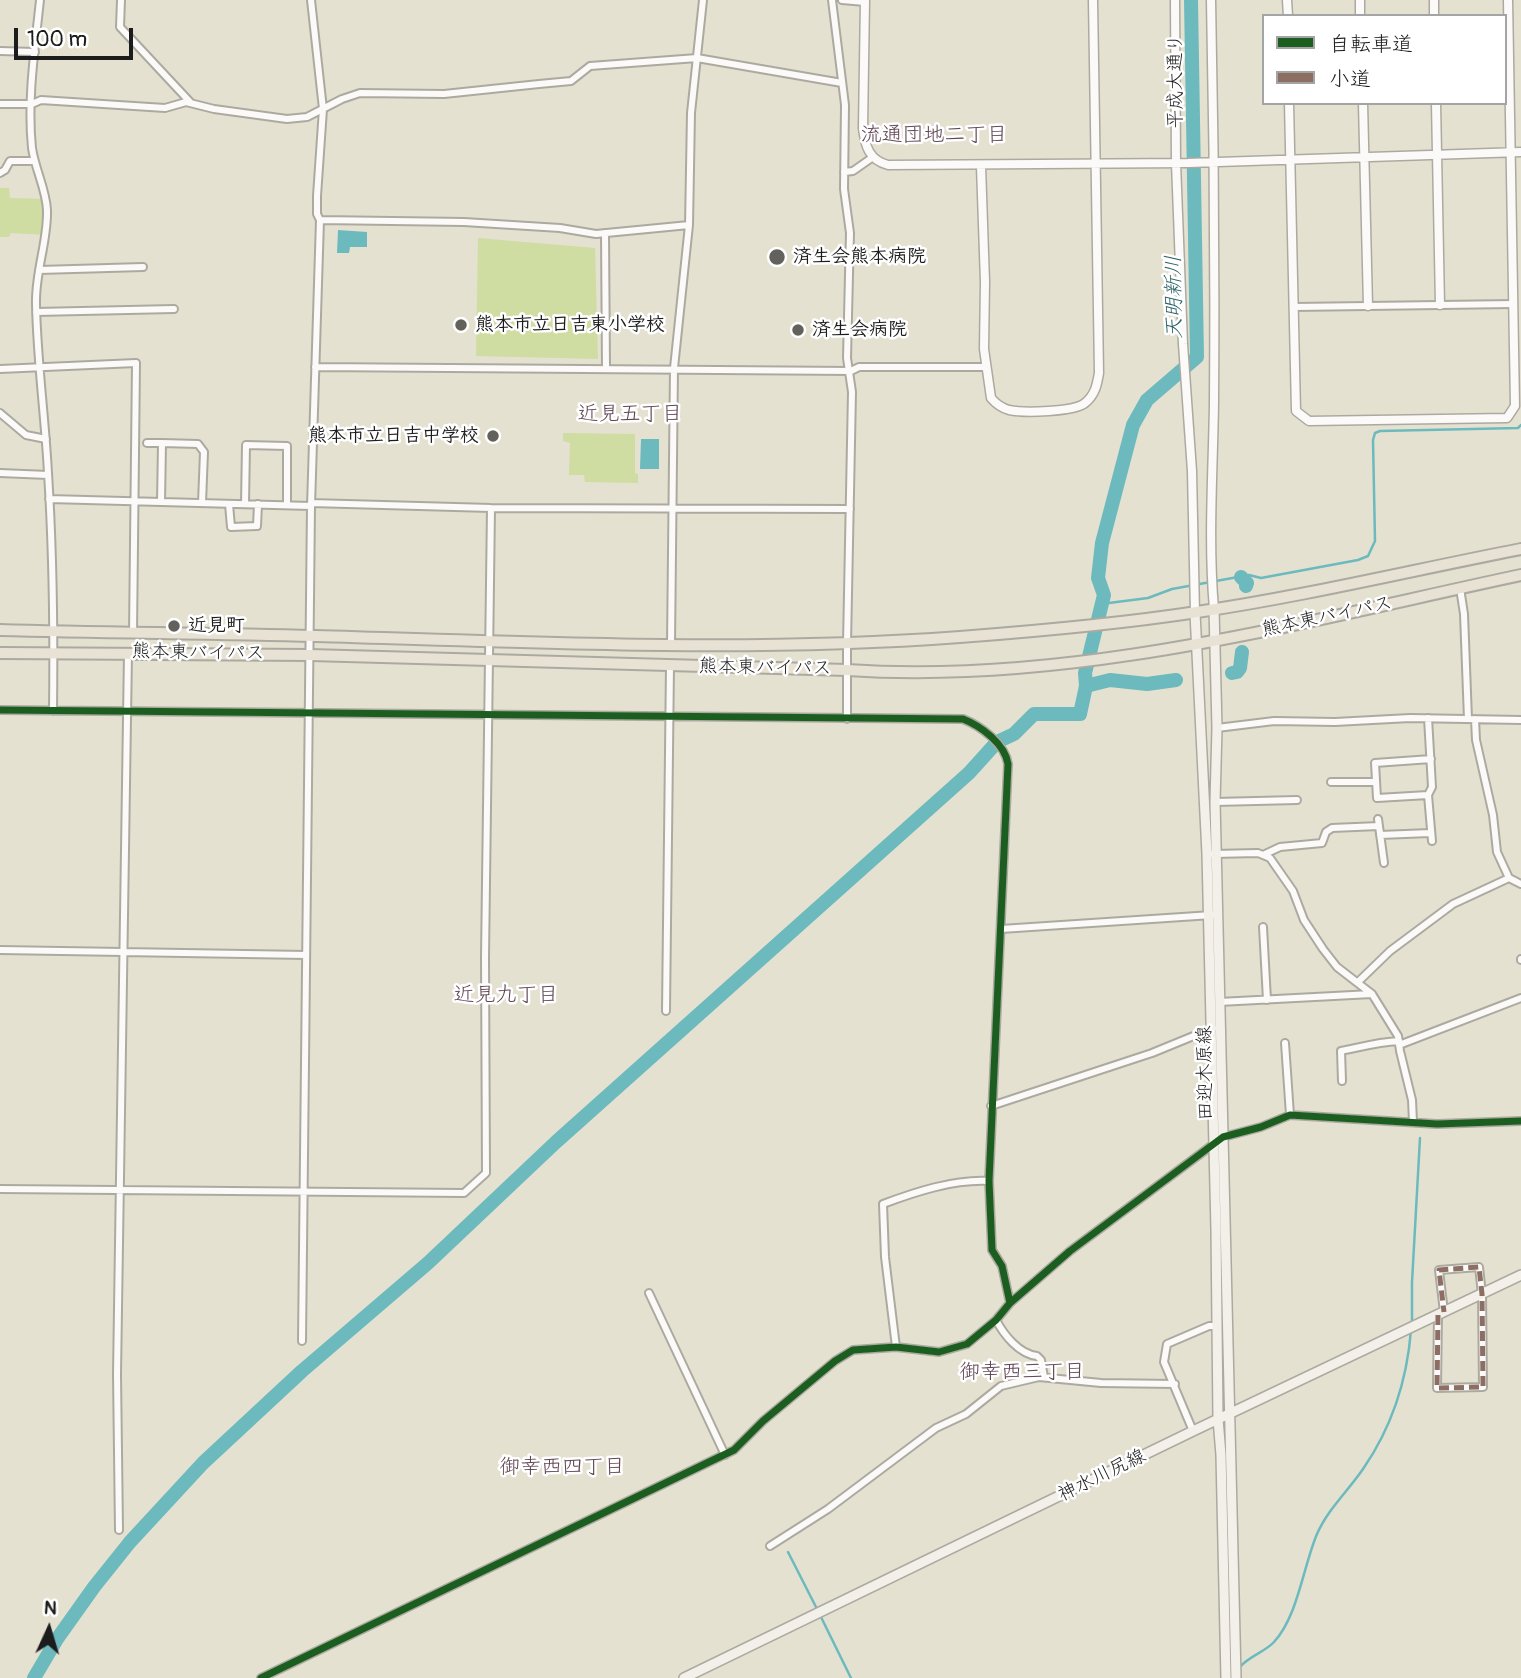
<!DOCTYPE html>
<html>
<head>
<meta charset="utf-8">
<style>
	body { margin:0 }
	#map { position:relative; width:1521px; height:1678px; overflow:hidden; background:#e4e1d1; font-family:Pangolin,"Klee One",sans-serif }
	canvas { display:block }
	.legend { position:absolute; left:1262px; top:14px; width:245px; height:91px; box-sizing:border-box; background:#fff; border:2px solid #a4a4a4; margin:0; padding:9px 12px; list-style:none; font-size:21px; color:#1c1c1c }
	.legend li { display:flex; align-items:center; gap:14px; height:35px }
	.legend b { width:35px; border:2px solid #a4a4a4 }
	.north { position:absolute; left:14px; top:1594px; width:70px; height:70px; -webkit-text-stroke:5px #fff; paint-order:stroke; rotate:4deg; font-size:19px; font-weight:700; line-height:28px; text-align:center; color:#1c1c1c }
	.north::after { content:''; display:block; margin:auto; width:24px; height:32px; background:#1c1c1c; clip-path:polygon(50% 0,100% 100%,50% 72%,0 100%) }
	.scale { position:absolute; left:14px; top:28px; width:119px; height:32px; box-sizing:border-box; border:4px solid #1c1c1c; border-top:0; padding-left:9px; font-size:21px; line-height:24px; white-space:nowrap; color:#1c1c1c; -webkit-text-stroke:5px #fff; paint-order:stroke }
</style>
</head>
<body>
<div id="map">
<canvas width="1521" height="1678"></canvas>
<ul class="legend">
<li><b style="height:9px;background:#1b5e20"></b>自転車道</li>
<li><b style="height:9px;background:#8d6e63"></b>小道</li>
</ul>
<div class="north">N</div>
<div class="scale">100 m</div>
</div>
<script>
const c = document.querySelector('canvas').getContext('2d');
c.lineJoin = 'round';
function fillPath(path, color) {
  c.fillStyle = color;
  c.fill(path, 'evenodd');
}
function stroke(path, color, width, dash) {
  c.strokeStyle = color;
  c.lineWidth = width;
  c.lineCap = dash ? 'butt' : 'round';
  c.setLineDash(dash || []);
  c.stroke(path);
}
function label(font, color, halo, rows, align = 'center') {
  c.font = font + ' Pangolin,"Klee One",sans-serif';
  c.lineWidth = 5;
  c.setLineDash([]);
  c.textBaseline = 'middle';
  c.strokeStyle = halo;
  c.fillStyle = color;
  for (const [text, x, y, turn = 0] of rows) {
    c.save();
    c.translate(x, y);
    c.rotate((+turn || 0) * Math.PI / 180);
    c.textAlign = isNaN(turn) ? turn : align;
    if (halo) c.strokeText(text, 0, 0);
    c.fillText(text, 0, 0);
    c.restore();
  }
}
fillPath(new Path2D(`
	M0 188H9L10 198 45 199 46 235 11 233 9 237H0Z
	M478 238 595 248 598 359 476 356Z
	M563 433 635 434V473L638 474V483L585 482 584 475H569L570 443 563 441Z`), '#cfdca2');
fillPath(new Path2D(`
	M338 230 367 232V247H350L349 253H337Z
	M641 439H659V469H640Z`), '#6cbabd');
stroke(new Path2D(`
	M1101 604 1148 598 1172 589 1249 575 1261 578 1358 560 1368 556 1375 541 1373 440 1375 433 1380 431 1518 428 1521 425
	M1412 1323V1282L1420 1138
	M788 1552 817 1609
	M820 1615 851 1678
	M1240 1667C1249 1656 1265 1652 1274 1642 1298 1616 1303 1567 1317 1534 1328 1509 1348 1491 1363 1469 1392 1427 1407 1381 1411 1330`), '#6cbabd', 2.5);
stroke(new Path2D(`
	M1241 577 1247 583 1246 586
	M1232 673 1237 672 1240 668 1242 652
	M1086 686 1085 673 1104 595 1098 578 1102 543 1133 425 1147 400 1197 357 1191 0
	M34 1678 57 1639 94 1587 130 1542 203 1463 302 1371 428 1263 556 1142 969 773 997 742 1014 734 1034 714H1080L1086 686 1110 680 1147 684 1176 680`), '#6cbabd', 14);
const minor = new Path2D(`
	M40 0C35 48 27 99 32 148 35 169 46 189 47 210 48 241 35 272 36 304 37 360 45 416 48 473 53 552 54 632 53 711
	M121 0 120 27 191 103
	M832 0 845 105 844 189 850 233 847 358 852 392 847 644V719
	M842 0 865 2
	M0 51 35 52
	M0 104H32L41 100 165 108 186 102 214 109 287 119 307 117 342 99 360 93 444 94 539 84 571 81 590 66 697 58 842 83
	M844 172 853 171 873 157
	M0 173 5 170 10 161H34
	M320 220 464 222 560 228 596 234 689 225
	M605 233 606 368
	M39 270 143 267
	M1294 307 1513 304
	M36 312 174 309
	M315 367 851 371 859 367H985
	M0 369 136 363 133 634
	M0 413 26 435 46 439
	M147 443H162
	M0 473 48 475
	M49 499 311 506
	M161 502 162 443 198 444 204 452 202 503
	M311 503 491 508 850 509
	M229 504 231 527 257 526 258 504
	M245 504 246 445 287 446V505
	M1460 588 1464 614 1468 719
	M671 644 674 368 689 225 691 113 703 0
	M0 710 963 719C981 726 1005 744 1008 764L989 1181 992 1250 1002 1266 1010 1303
	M1428 718 1432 787 1428 795 1432 841
	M1475 719 1476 740 1493 815 1497 852 1509 878 1521 884
	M1217 728 1274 721 1335 722 1410 718 1521 720
	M1331 782H1375
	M1428 795 1377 798 1375 763 1431 759
	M1215 802 1297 800
	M1378 819 1384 863
	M1380 835 1430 833
	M1213 854 1258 853 1270 858 1293 891 1304 920 1323 949 1337 967 1372 994 1398 1036 1400 1051 1412 1100 1413 1122
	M1263 855 1280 847 1322 843 1326 832 1332 828 1379 826
	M1263 927 1267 1000
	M1001 929 1212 915
	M0 950 306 955
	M1521 959V960
	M1358 982 1390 951 1453 904 1509 878
	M1219 1002 1372 994
	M666 1011 670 665
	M1285 1043 1290 1115
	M1399 1045 1521 998
	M1342 1081 1341 1051C1361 1047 1378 1042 1399 1041
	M991 1106 1152 1053 1213 1028
	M0 1189 464 1193 486 1173 485 957 491 508
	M649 1293 725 1455
	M1438 1315 1437 1388 1483 1387 1482 1294 1479 1267 1439 1270 1444 1312
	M996 1320C1004 1335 1019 1354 1037 1356L1041 1360 1044 1377
	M302 1341 311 506 320 220 317 214V196L323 109 311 0
	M896 1347 885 1257 883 1204C915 1192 954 1179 989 1181
	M1193 1431 1164 1362 1167 1344 1209 1326H1217
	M119 1530 117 1374 128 653
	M770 1546 828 1509 936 1428 966 1414 1001 1386 1039 1377 1101 1383 1175 1384
	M261 1678 734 1450 763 1421 835 1361 853 1350 896 1347 939 1352 967 1344 996 1320 1010 1303 1070 1251 1223 1137 1261 1127 1290 1115 1437 1124 1521 1121`);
const tertiary = new Path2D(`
	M865 0 863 128C865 146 869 160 888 165L1188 163 1521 152
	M1175 0 1176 163 1183 344 1192 471 1195 613
	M1211 0C1214 134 1215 269 1214 403 1213 472 1208 540 1214 609
	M1287 0 1288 16
	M1360 0V16
	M1434 0V16
	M1289 103 1296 411 1309 421 1507 418 1515 406 1508 0
	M1363 103 1368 306
	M1436 103 1440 305
	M981 166 985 282 984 349 991 398C996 404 1002 408 1009 410 1024 413 1074 412 1085 403 1095 395 1097 385 1099 373L1093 0`);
const secondary = new Path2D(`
	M1214 609 1217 728 1215 802 1236 1678
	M1195 613 1207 854 1216 1230 1218 1419 1221 1455 1226 1678
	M684 1678 1193 1431 1521 1275`);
const trunk = new Path2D(`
	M0 630C105 633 210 633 315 636 530 642 746 653 960 637 1039 631 1119 624 1197 612 1305 596 1413 570 1521 549
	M0 653 310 655 847 670C1075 685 1300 622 1521 575`);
stroke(minor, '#acaaa0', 10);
stroke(tertiary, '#acaaa0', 11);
stroke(secondary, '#acaaa0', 12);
stroke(trunk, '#acaaa0', 14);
stroke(minor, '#fbfaf8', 6);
stroke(tertiary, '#fbfaf8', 8);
stroke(secondary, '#f3f0ea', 9);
stroke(trunk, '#e8e2d5', 10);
stroke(new Path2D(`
	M1438 1315 1437 1388 1483 1387 1482 1294 1479 1267 1439 1270 1444 1312`), '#8d6e63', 5, [10, 5]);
stroke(new Path2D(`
	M0 710 963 719C981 726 1005 744 1008 764L989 1181 992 1250 1002 1266 1010 1303
	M261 1678 734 1450 763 1421 835 1361 853 1350 896 1347 939 1352 967 1344 996 1320 1010 1303 1070 1251 1223 1137 1261 1127 1290 1115 1437 1124 1521 1121`), '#1b5e20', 7);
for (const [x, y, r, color] of [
	[777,257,9,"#62615b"],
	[461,325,7,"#62615b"],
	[798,330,7,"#62615b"],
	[493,436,7,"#62615b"],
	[174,626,7,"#62615b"]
]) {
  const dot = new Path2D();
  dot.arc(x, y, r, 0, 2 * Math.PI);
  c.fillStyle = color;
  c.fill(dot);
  stroke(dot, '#fff', 2.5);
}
label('19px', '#1c1c1c', '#fff', [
	["平成大通り",1176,81,-90],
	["熊本東バイパス",1327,617,-12],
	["熊本東バイパス",198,653,1],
	["熊本東バイパス",765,668,1],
	["田迎木原線",1206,1073,-91],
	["神水川尻線",1102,1476,-26]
]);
label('bold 19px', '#1c1c1c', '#fff', [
	["済生会熊本病院",793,257],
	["熊本市立日吉東小学校",475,325],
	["済生会病院",812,330],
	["熊本市立日吉中学校",479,436,"right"],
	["近見町",188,626]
], 'left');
label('21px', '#604553', '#fff', [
	["流通団地二丁目",934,136],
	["近見五丁目",630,415],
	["近見九丁目",506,996],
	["御幸西三丁目",1022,1373],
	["御幸西四丁目",562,1468]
]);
label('italic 21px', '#2a6368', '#fff', [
	["天明新川",1175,297,-91]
]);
</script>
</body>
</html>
